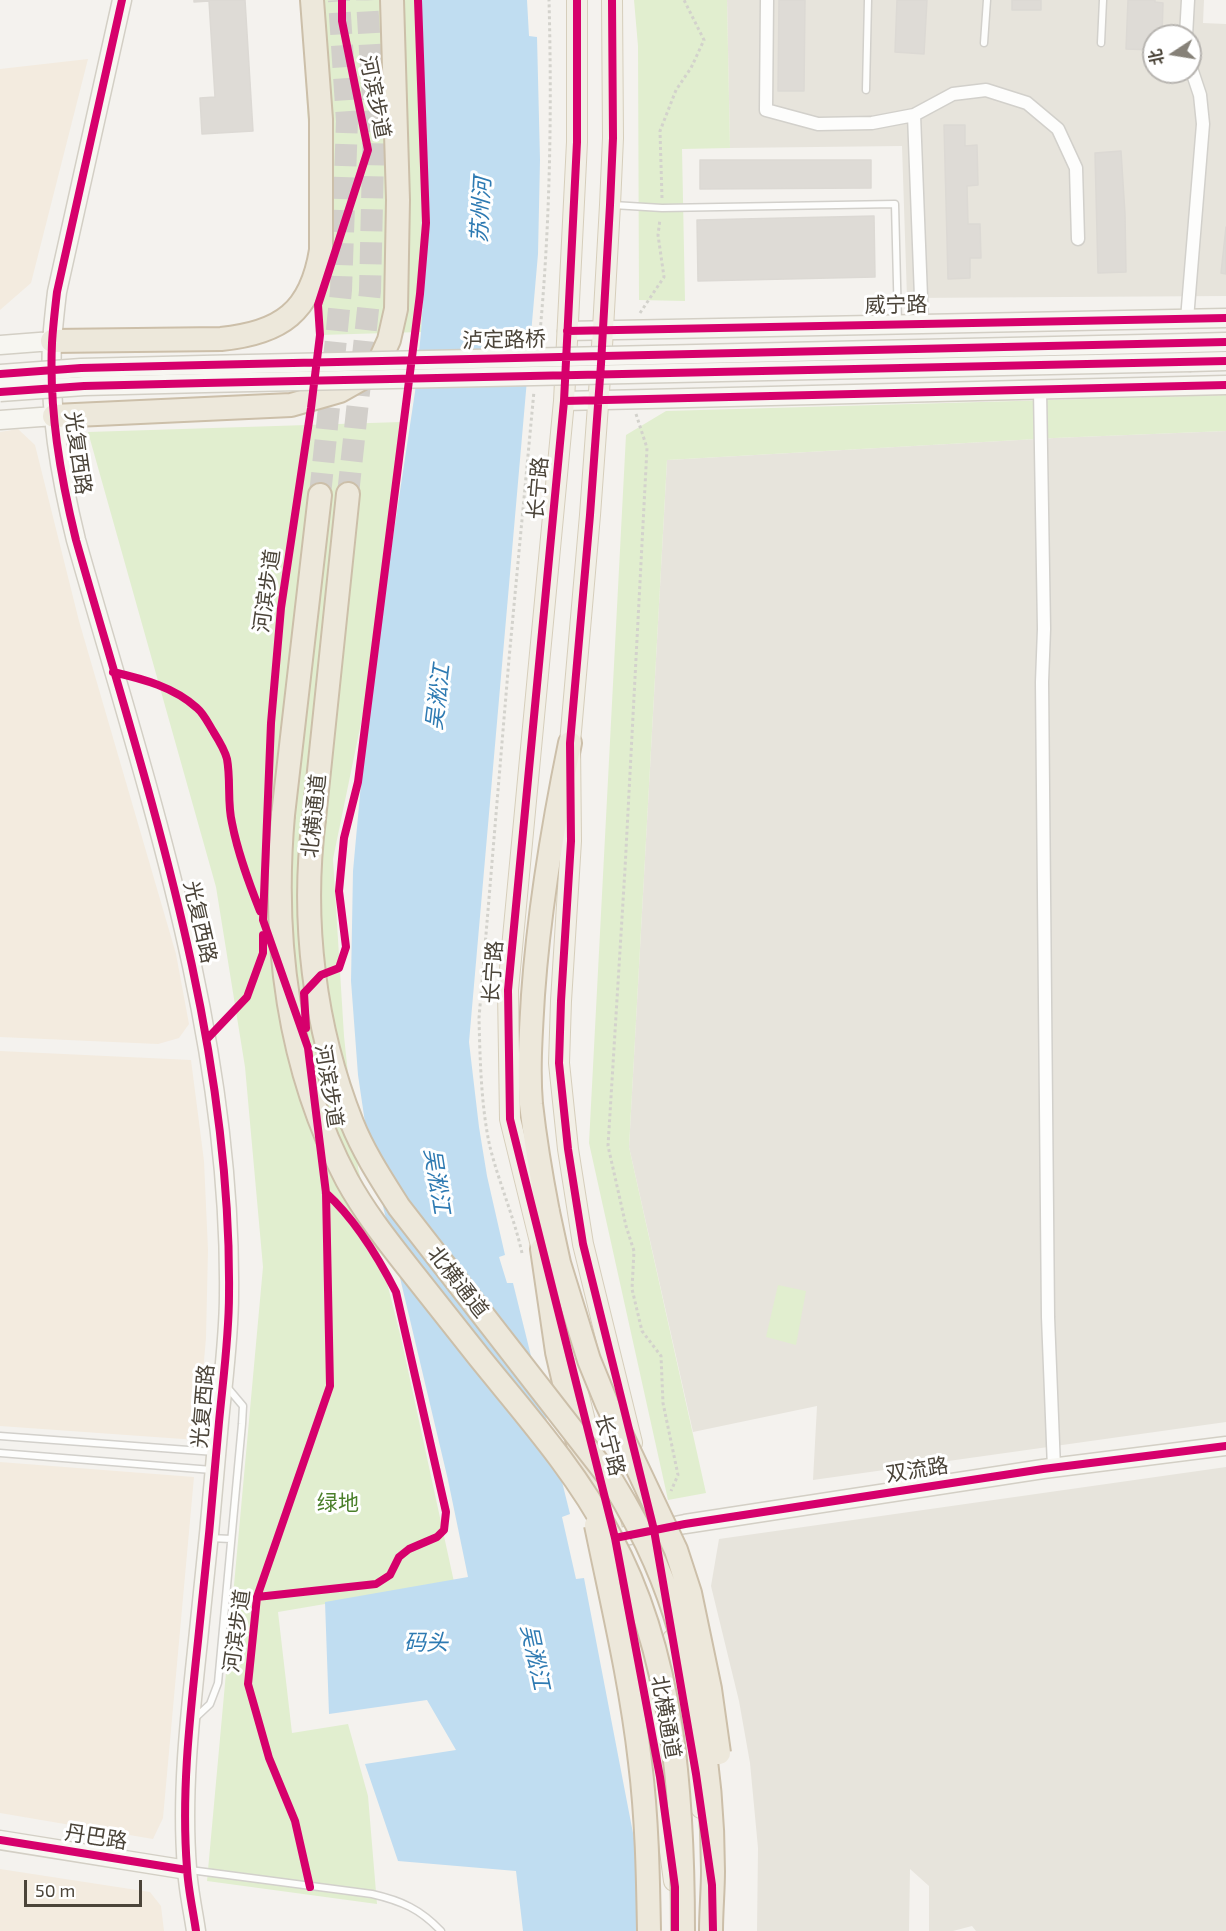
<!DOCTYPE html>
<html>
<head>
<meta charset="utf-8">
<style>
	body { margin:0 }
	#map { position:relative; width:1226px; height:1931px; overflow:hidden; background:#f4f2ee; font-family:"Exo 2","Noto Sans SC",sans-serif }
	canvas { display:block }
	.north { position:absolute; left:1142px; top:24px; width:60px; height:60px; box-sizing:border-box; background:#fff; border:2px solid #b7b4b0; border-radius:50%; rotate:258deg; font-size:16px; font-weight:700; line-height:24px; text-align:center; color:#4b4439 }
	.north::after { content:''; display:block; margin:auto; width:21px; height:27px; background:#868178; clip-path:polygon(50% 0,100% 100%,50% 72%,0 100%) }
	.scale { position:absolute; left:24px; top:1880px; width:118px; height:27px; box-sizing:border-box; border:3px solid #4b4439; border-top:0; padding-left:8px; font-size:18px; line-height:21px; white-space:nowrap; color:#4b4439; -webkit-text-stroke:4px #fff; paint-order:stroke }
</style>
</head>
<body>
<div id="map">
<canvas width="1226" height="1931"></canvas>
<div class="north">北</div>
<div class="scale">50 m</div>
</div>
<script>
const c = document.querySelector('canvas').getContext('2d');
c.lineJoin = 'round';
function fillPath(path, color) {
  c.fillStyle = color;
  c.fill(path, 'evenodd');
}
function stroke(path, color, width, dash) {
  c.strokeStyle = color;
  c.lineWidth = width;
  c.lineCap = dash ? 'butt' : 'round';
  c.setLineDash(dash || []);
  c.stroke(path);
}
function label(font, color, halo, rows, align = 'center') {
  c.font = font + ' "Exo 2","Noto Sans SC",sans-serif';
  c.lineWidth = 6;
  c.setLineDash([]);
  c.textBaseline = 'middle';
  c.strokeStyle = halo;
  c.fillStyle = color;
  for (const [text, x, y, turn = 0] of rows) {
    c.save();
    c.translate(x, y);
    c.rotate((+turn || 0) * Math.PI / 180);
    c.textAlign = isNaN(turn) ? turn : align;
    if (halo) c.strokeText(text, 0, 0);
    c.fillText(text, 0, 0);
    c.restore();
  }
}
fillPath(new Path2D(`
	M727 0H1204L1203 23 1226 24V296L907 298 902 146 730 148ZM1154 36H1190V72H1154Z
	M1226 431V1422L813 1480 817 1406 693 1432 629 1147 667 460 1054 438Z
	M1226 1467V1931H976L972 1926 953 1931H929V1886L910 1869 909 1931H757L758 1848 750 1763 739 1701 711 1586 719 1539Z`), '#e7e4dc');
fillPath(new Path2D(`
	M88 59 31 283 0 310V69Z
	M18 429 35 445 79 621 176 954 189 1024 179 1038 158 1044 0 1037V432Z
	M0 1051 191 1060 204 1161 208 1250 206 1338 197 1440 0 1426Z
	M0 1462 194 1477 163 1818 153 1839 0 1813Z
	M0 1869 150 1892 161 1906 164 1931H0Z`), '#f3ebdf');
fillPath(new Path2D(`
	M301 0H420L427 139V236L421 332 320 335Z
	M634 0H727L730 148 682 149 685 301 639 300 638 46Z
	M1226 395V431L1054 438 667 460 629 1147 706 1493 668 1500 589 1143 626 435 666 411Z
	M401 422 374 660 333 859 344 1036 358 1168 401 1338 454 1582 278 1612 292 1733 348 1724 368 1796 377 1904 207 1881 263 1267 245 1067 216 887 88 432Z
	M778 1285 806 1291 796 1345 766 1337Z`), '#e1eecf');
fillPath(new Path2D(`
	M420 0H527L529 36 537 37 540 160 538 254 469 1042 479 1127 487 1176 505 1255 499 1257 507 1283H513L570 1514 562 1517 576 1579 584 1578 642 1880 641 1931H523L516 1871 398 1861 365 1764 456 1750 427 1700 329 1714 325 1602 468 1577 448 1480 368 1143 358 1075 351 981 353 871 369 696 415 392 421 332 427 236V139Z`), '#c0ddf1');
const building = new Path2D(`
	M194 0H245L253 131 202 134 200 98 215 97 209 1 194 2Z
	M779 0H805L804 91H778Z
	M897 0H927L924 54 895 52Z
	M1012 0H1041V10H1012Z
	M1128 0H1155V2L1163 3 1162 36H1154V50L1126 49Z
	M944 125H965V146L977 145 978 185 967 186 968 224H980L981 258H970V278L948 279Z
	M1121 151 1125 214 1126 272 1098 273 1095 153Z
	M700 160H871V188L700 189Z
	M874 216 875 277 698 281 697 220Z
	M1226 227V274L1221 273Z`);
fillPath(building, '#dedbd6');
stroke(building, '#dcd9d4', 1.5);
stroke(new Path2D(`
	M348 494 370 291 374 117 367 0
	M320 495 341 290 347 121 339 0`), '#d2cfca', 22, [22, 11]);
const lane = new Path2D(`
	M984 43 987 0
	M1101 43 1103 0
	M866 90 868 0
	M613 205 662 208 895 204 898 323
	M0 1436 215 1452
	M0 1453 212 1470
	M210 1538 231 1539
	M194 1719 210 1704 218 1683 242 1424 243 1406 227 1387
	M190 1870 372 1894C402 1901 420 1909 441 1931`);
const street = new Path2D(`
	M767 0 766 110 818 124 872 123 914 115 922 323
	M1186 36 1188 0
	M914 115 953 94 986 90 1027 103 1058 129 1076 168 1078 239
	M1187 319 1203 124 1200 95 1190 65
	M1040 390 1044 629 1042 682 1048 1317 1054 1468`);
const secondary = new Path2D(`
	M122 0 57 292C55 309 53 326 52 343 49 410 60 475 76 540 146 786 232 1035 229 1295 229 1337 223 1380 219 1422 213 1495 206 1568 198 1641 190 1716 181 1793 187 1868 188 1889 193 1910 196 1931
	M567 331 1226 318
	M1189 343 1226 342
	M0 345 52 341
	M1191 362 1226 361
	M564 401 1226 385
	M0 420 54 416
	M615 1538 685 1524 1043 1469 1226 1446
	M0 1840 187 1870`);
const primary = new Path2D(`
	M612 0 613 138 610 205 601 364 590 515 570 743 571 841 561 1001 559 1063 568 1149 583 1244 632 1443
	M545 1262 510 1119 508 990 564 401 577 142V0
	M572 1369 613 1533
	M621 1573 660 1777 674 1881
	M673 1639 701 1808`);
const highway = new Path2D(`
	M52 341 221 339C281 333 311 312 321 250V119L312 0
	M54 416 291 405 340 391 363 378 380 360 389 340 396 309 398 200 392 0
	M283 815 320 495
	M314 819 348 494
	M548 1212C541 1176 535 1140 531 1104 528 1068 531 1031 533 995 539 910 553 826 570 743
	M542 1249 557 1352 587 1482`);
stroke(lane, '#d2d0cb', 9);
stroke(street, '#d2d0cb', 15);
stroke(secondary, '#d3cfc5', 21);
stroke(primary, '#d6cebb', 22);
stroke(highway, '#ccbfa9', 26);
stroke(new Path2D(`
	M662 198 660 131 676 90 691 68 704 40 684 0
	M640 313 664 277 658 235 660 219
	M539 343C550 229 552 114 549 0
	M636 414 647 448 625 869 608 1146 626 1226 634 1251 632 1289 642 1331 661 1356 663 1403 678 1475 671 1491
	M522 1253C514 1217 499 1183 490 1147 481 1107 480 1058 479 1018L509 659 534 391`), '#d3d2cc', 3, [3, 3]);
stroke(lane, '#fdfdfc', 6);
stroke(street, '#fdfdfc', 12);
stroke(secondary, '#f7f6f1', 18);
stroke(primary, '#f2efe6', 20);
stroke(highway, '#ede8db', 22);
const secondaryBridge = new Path2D(`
	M0 374 81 368 204 365 1189 343
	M0 392 84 386 205 383 1191 362`);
const highwayBridge = new Path2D(`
	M283 815C272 940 288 1069 347 1180 364 1211 385 1238 407 1266 431 1296 455 1327 479 1357 525 1414 576 1471 610 1536 675 1655 683 1799 683 1931
	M314 819C301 920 314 1027 352 1123 364 1153 382 1180 399 1207L612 1481C628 1507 643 1534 655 1562 695 1653 713 1772 713 1871 713 1891 711 1911 711 1931
	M548 1212 559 1263 589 1360 607 1404 676 1550 690 1593 710 1689 719 1753
	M596 1525C612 1603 631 1682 640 1762 647 1818 648 1875 649 1931`);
stroke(secondaryBridge, '#d3cfc5', 21, []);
stroke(highwayBridge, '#ccbfa9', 26, []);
stroke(secondaryBridge, '#f7f6f1', 18);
stroke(highwayBridge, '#ede8db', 22);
stroke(new Path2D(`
	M122 0 57 292C55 309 53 326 52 343 49 410 60 475 76 540 146 786 232 1035 229 1295 229 1337 223 1380 219 1422 213 1495 206 1568 198 1641 190 1716 181 1793 187 1868 188 1889 193 1910 196 1931
	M577 0V142L564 401 508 990 510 1119 615 1538 660 1777 675 1887V1931
	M612 0 613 138 610 205 601 364 590 515 570 743 571 841 561 1001 559 1063 568 1149 583 1244 654 1530 696 1774 712 1885 713 1931
	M567 331 1226 318
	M0 374 81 368 204 365 1226 342
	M0 392 84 386 205 383 1226 361
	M564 401 1226 385
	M113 672C143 679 174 687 197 708 204 714 208 723 213 731 218 739 225 750 227 759 231 781 227 802 232 823 238 854 249 883 260 911
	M306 1028 304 993 321 975 339 968 346 947 339 891 344 838 358 782 420 294 426 223 418 0
	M207 1039 247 997 263 953V935
	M615 1538 685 1524 1043 1469 1226 1446
	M257 1597 376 1584 390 1575 399 1557 409 1549 437 1537 444 1530 446 1512 396 1292C378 1257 356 1220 326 1193
	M0 1840 187 1870
	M310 1887 295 1821 269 1758 248 1684 257 1597 330 1386 326 1193 308 1048 263 920 271 723 281 608 311 408 320 335 318 305 368 150 342 21V0`), '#d6006c', 8);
label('21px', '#4b4439', '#fff', [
	["河滨步道",375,97,79],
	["威宁路",896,305,-1],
	["泸定路桥",504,340,-1],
	["光复西路",78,453,82],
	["长宁路",538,488,-85],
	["河滨步道",267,591,-82],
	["北横通道",314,816,-84],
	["光复西路",200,922,77],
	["长宁路",493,972,-86],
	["河滨步道",329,1086,81],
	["北横通道",458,1282,52],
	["光复西路",203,1406,-85],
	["长宁路",610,1445,76],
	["双流路",917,1470,-9],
	["河滨步道",237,1631,-82],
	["北横通道",666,1717,80],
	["丹巴路",96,1837,9]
]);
label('21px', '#4a7f2a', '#fff', [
	["绿地",338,1503]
]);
label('italic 22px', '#2e7ab2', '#fff', [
	["苏州河",481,210,-87],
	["吴淞江",438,697,-83],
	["吴淞江",437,1181,81],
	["码头",426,1643],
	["吴淞江",535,1657,78]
]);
</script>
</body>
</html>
